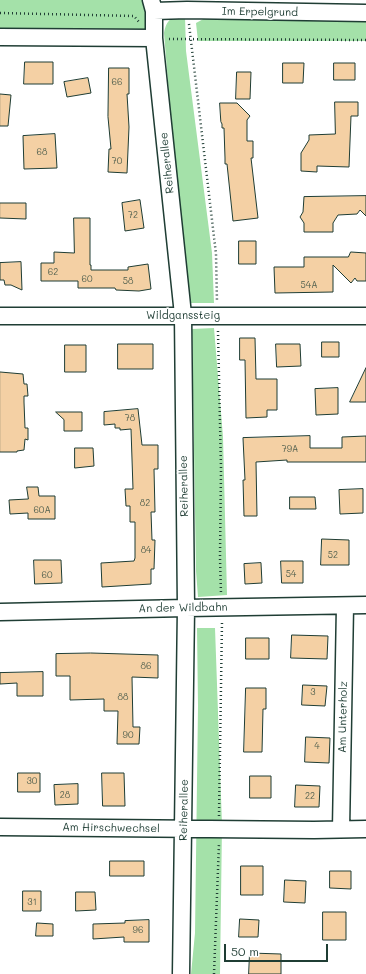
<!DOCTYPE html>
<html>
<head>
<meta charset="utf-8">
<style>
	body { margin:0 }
	#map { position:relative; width:366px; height:974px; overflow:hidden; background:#fff; font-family:Mali,sans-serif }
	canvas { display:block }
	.scale { position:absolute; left:224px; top:944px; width:104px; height:18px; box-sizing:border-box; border:2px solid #1f3d34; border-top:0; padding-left:5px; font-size:12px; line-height:14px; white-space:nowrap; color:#1f3d34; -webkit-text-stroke:3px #fff; paint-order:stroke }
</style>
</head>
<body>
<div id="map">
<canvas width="366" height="974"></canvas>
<div class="scale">50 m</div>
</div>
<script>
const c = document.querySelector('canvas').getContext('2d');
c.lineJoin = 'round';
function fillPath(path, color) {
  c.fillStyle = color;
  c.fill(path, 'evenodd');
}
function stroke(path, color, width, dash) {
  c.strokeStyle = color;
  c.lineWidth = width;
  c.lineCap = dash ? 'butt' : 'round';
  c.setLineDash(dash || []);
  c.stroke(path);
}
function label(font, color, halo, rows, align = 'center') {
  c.font = font + ' Mali,sans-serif';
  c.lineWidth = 3.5;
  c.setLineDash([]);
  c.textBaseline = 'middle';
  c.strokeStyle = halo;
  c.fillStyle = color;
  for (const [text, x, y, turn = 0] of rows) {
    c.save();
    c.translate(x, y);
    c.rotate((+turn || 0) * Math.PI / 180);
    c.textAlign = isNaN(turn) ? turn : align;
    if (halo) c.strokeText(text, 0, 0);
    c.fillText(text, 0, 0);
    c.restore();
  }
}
fillPath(new Path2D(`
	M0 0H151L154 38 0 37Z
	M185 16 186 51 212 253 214 303H186L164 33C167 19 171 17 185 16Z
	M209 16 366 18V41H198L196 23Z
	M214 328 223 437 227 595 198 597 196 571 192 329Z
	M197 628H215L222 825 220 974H191L195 933 198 706Z`), '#a4e1a9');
const building = new Path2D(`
	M25 62H53V84H24Z
	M283 63H304L303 83H283Z
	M334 63H355V80H334Z
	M109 68H129V94H127L129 127 127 173 108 172 109 149H111L108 117Z
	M237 72H251L250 99H236Z
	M88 78 91 93 67 97 64 82Z
	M0 94 11 95 8 126H0Z
	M335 102H358V116H351L349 167 317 166V172L301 171V153L309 140V135L335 134Z
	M220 103H237L250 116 247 120V141H253V158H251L258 218 233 221 227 164H225V158L224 128H222V124L221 122Z
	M55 134 57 168 24 169 23 136Z
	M366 196V216L360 210 357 214 338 215 333 223V232H304V223L300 217 303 212 304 197Z
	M140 200 144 228 125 231 122 203Z
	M0 203H26V219L0 218Z
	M74 218H90V265H91V270H128V267L148 264 151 289 139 291 116 290 115 288H78V281H41V263H54V252L74 253Z
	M239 241H256V264H239Z
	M351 252 366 253V281H357L355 278 351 283 333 265V292L275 293 274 267H304V257H348Z
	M21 262 22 290 11 285H5L4 280H0V263Z
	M240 338H255L256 379H277V410H267V417L246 418 245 360H240Z
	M322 342H339V357H322Z
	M118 344H153V369H118Z
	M276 344H300L301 366 277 367Z
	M65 345H86V372H65Z
	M366 368V402H350Z
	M0 372 23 374 24 384H27L28 396H24V402L25 428H28V440L25 439 24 450 17 451V452H0Z
	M338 388V414L316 415 315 389Z
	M138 409 142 445H158V469H154L155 512H151L152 540H155L154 569H151V584L102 587 101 563 134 561 135 558V522H130V506H126L125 489H133L131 429 120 430V428H115V424L104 425V412Z
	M56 412H82V431H64V420Z
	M310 436V448H342V437L366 436V462H287V460L256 462 257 516H244L243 480H245L243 438Z
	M75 448H93L94 466 75 468Z
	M27 487H38L39 496H55V519H28V513L10 514 9 500 28 499Z
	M363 489V513L340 514 339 490Z
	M290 497H315L316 509H290Z
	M322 539 349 540V565H321Z
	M34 560H61L62 583 35 584Z
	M281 561H303V583H282Z
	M261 563 262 583 245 584 244 564Z
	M292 635 328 636 327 659 291 658Z
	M246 638H269V659H246Z
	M91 653 158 655V678L132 677 133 727H140L139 744H117L118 711H104V699L70 700V676H56V654Z
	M43 672V696H17V683L0 684V673Z
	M303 685 327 686 325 706 302 705Z
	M246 688H266V709H263L262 752H244Z
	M306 737 330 738 329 763 305 762Z
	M18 773H40V792H18Z
	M102 773H124L125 806H103Z
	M250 776H271V798H250Z
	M78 784V804L55 805 54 785Z
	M296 785 320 786 319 807H295Z
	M110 861H144V876H110Z
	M241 866H263V895H241Z
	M330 871H351V889L330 888Z
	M285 880 306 881 305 903 284 902Z
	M23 891H41V911H23Z
	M76 892H95L96 910 76 911Z
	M323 912H346V940H323Z
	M240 919 259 920 258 937H239Z
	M149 920V942H124V937L93 939V924L125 923V921Z
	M37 923 53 924V936H36Z
	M250 953 281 954V974H249Z`);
fillPath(building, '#f4d0a4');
stroke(building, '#1f3d34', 1);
const minor = new Path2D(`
	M151 0 154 11V38L183 315 186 608 181 974
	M154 11 187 10 366 13
	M0 37 154 38
	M0 316H366
	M0 612 186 608 366 605
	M0 827 314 830 366 829
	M341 829 345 606`);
stroke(minor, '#1f3d34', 19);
stroke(new Path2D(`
	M0 13 134 16 139 22
	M189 24 216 254 217 302
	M169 39 366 40
	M218 331 221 469 220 557 221 594
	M219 816 222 621
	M214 974 219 843`), '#1f3d34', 2.5, [1, 3]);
stroke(minor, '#fff', 16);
label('9px', '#546250', null, [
	["66",117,82],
	["68",42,152],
	["70",117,161],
	["72",133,215],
	["62",53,272],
	["60",87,279],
	["58",128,281],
	["54A",309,285],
	["78",130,418],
	["79A",290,449],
	["82",145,503],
	["60A",42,510],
	["84",146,550],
	["52",333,555],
	["54",291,574],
	["60",47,575],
	["86",146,666],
	["3",313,692],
	["88",123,697],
	["90",128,735],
	["4",317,746],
	["30",32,781],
	["28",65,795],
	["22",310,796],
	["31",32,902],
	["96",138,930]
]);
label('11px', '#1f3d34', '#fff', [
	["Im Erpelgrund",260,12,1],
	["Reiherallee",167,163,-96],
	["Wildganssteig",183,316],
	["Reiherallee",184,486,-91],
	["An der Wildbahn",183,608,-1],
	["Am Unterholz",343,717,-89],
	["Reiherallee",184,810,-89],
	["Am Hirschwechsel",111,828,1]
]);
</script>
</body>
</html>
